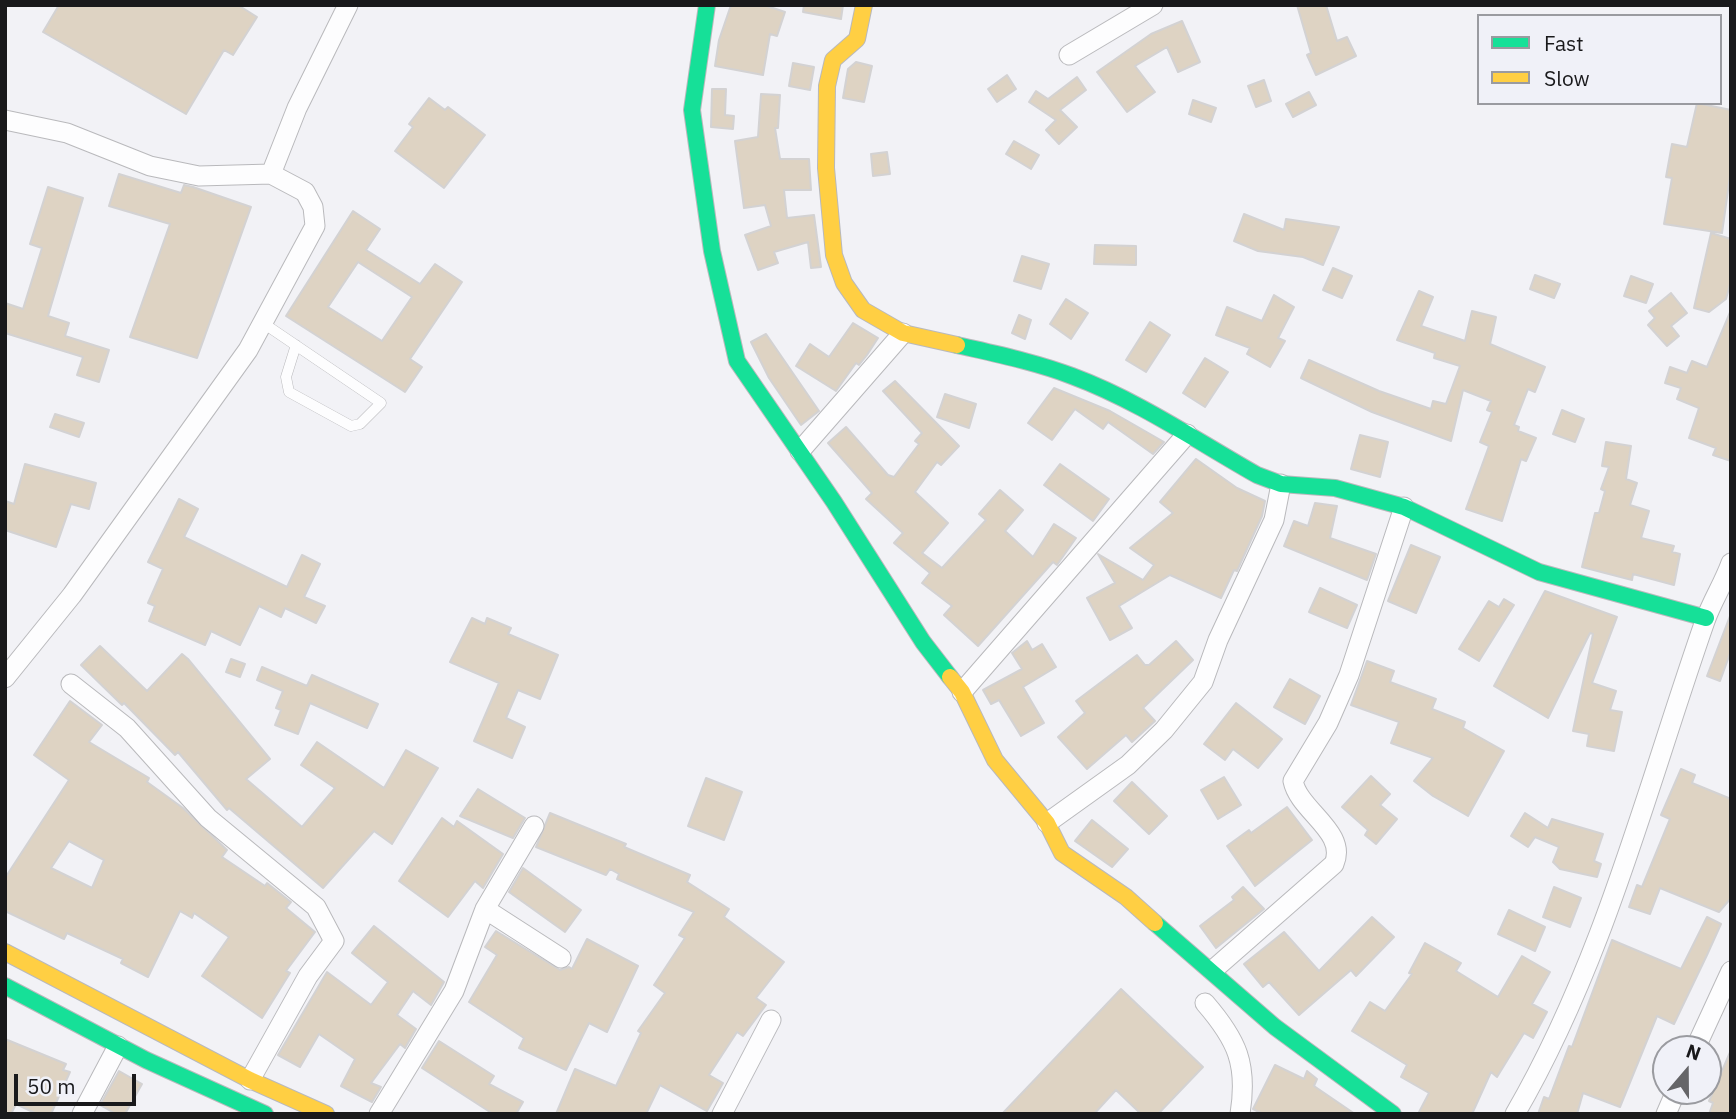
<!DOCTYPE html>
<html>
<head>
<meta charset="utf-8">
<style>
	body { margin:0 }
	#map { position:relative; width:1736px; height:1119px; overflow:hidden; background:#f2f2f6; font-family:"IBM Plex Sans",sans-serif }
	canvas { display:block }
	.frame { position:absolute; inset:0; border:7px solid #19191b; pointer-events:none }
	.legend { position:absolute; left:1477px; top:14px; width:245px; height:91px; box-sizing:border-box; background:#f0f1f8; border:2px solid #9a9ba0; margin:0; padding:9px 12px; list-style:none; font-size:21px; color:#19191b }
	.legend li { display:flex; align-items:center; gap:14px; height:35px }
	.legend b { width:35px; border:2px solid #9a9ba0 }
	.north { position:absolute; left:1652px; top:1035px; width:70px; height:70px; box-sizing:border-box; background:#f0f1f8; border:2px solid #9a9ba0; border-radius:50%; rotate:20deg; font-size:19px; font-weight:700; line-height:28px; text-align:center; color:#19191b }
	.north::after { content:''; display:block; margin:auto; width:24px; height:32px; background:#656568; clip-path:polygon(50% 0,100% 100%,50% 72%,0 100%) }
	.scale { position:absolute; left:14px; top:1074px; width:122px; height:32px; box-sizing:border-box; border:4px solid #19191b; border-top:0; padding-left:9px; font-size:21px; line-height:24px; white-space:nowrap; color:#19191b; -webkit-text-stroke:5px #f0f1f8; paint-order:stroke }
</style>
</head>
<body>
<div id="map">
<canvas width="1736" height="1119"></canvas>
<div class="frame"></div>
<ul class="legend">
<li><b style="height:9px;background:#16e098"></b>Fast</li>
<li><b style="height:9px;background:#ffcf43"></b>Slow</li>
</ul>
<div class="north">N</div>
<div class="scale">50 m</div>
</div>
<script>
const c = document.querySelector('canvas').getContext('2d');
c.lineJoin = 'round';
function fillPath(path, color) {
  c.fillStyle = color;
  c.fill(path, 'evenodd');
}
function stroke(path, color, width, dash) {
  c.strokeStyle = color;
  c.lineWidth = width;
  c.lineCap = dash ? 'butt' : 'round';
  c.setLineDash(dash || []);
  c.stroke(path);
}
const building = new Path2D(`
	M59 5H238L257 17 233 55 224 50 186 114 43 32Z
	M731 5H764L785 12 777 36 770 34 763 75 715 66 719 40Z
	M804 5H843L841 19 803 12Z
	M1297 5H1326L1337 41 1347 37 1356 56 1316 75 1307 55 1311 53Z
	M1182 21 1200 62 1178 72 1167 47 1135 66 1155 92 1127 112 1097 72 1151 34Z
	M856 62 872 66 864 102 843 98 848 69Z
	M793 63 814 67 810 90 789 86Z
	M1007 75 1016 89 997 102 988 89Z
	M1077 77 1086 90 1060 110 1077 127 1059 144 1046 130 1056 120 1029 102 1036 91 1048 99Z
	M1264 80 1271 101 1256 107 1248 86Z
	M712 89H726L725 115 734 116 733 129 711 127Z
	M1309 92 1316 105 1293 117 1286 104Z
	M761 94 780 95 778 128H775L780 159H809L811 190H784L787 218 814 215 821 267 811 268 808 242 774 252 778 263 758 270 745 235 771 226 765 205 744 208 735 141 758 137Z
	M429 98 445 110 448 107 485 135 444 188 395 151 413 127 409 124Z
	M1193 100 1216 108 1211 122 1189 114Z
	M1697 103 1731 110V169L1722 233 1664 224 1672 178 1666 177 1672 144 1687 147Z
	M1014 141 1039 155 1031 169 1006 154Z
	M887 152 890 174 873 176 871 154Z
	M119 174 181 193 184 185 193 187 251 207 197 358 130 337 170 224 109 206Z
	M48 187 83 198 48 316 69 323 65 336 109 350 99 382 77 375 83 357 5 333V303L23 309 42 248 30 244Z
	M353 211 380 229 366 250 420 284 435 264 462 282 410 359 422 367 405 392 286 316ZM358 262 412 297 382 341 328 307Z
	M1244 214 1284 230 1286 219 1339 227 1323 265 1303 257 1258 251 1234 241Z
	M1711 233 1731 239V281L1726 299 1709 312 1694 308Z
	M1095 245 1136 246V265L1094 264Z
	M1022 256 1049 264 1041 289 1014 281Z
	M1333 268 1352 276 1342 298 1323 290Z
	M1535 275 1560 284 1554 298 1530 289Z
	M1631 276 1653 284 1646 303 1624 296Z
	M1419 291 1433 297 1421 326 1465 341 1472 311 1496 317 1490 344 1545 367 1535 392 1528 389 1514 425 1519 427 1518 431 1536 438 1526 461 1521 459 1502 521 1466 509 1489 446 1480 442 1492 412 1487 410 1491 401 1463 390 1451 441 1372 412 1301 378 1309 360 1379 391 1431 409 1433 401 1446 404 1460 366 1434 358 1435 353 1397 340Z
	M1671 293 1687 313 1671 326 1679 336 1667 346 1648 325 1655 318 1649 311Z
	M1274 295 1294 307 1278 338 1285 341 1270 367 1247 354 1250 348 1216 335 1227 307 1262 321Z
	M1066 299 1088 313 1071 339 1050 324Z
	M1731 310V461L1713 455 1716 448 1689 438 1699 408 1677 399 1681 388 1665 383 1670 367 1687 373 1692 361 1707 367Z
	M1019 315 1031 320 1025 339 1012 333Z
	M1150 322 1170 335 1146 372 1126 360Z
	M853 323 878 338 867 355 859 365 856 363 836 391 796 366 810 344 829 357Z
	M766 334 819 411 801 425 769 378 751 342Z
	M1205 358 1228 372 1205 407 1183 393Z
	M895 381 959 446 941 465 937 462 915 492 948 523 922 553 942 568 986 520 979 514 1000 490 1023 510 1005 531 1033 557 1054 524 1076 538 1057 565 1053 562 978 646 944 615 952 606 922 583 930 573 894 543 903 533 866 499 872 493 828 443 846 427 888 475 894 477 919 444 915 441 922 433 883 391Z
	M1054 388 1110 411 1164 442 1153 454 1108 422 1103 429 1075 409 1052 440 1028 423Z
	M945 394 976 404 969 428 937 417Z
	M1562 410 1584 419 1575 442 1553 434Z
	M55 414 84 423 79 437 50 427Z
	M1360 435 1388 442 1380 477 1351 469Z
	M1606 442 1631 446 1626 479 1637 483 1630 505 1649 511 1641 538 1674 546 1672 552 1680 554 1674 585 1633 574 1632 580 1582 567 1595 513H1599L1605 491 1601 489 1609 467 1602 466Z
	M1196 459 1237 488 1265 501 1262 516 1237 571 1234 570 1221 598 1170 575 1119 606 1132 628 1110 640 1087 598 1115 583 1098 554 1143 580 1154 565 1130 548 1173 513 1160 502Z
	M25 464 96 483 89 509 71 504 56 547 5 530V501L14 504Z
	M1060 464 1109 499 1093 521 1044 485Z
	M179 499 198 509 184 537 287 587 302 555 320 564 304 597 325 606 316 623 285 608 281 617 259 606 240 645 211 631 205 645 149 621 155 606 148 603 163 569 148 562Z
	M1315 503 1337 506 1330 538 1376 554 1367 580 1284 546 1294 521 1308 526Z
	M1411 545 1440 557 1416 613 1388 601Z
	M1320 588 1357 605 1347 628 1309 612Z
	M1545 591 1617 617 1592 683 1616 691 1610 710 1622 712 1614 751 1587 746 1589 734 1573 731 1593 634 1590 633 1548 718 1494 686Z
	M1504 599 1514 605 1479 661 1459 649 1489 601 1499 607Z
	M1730 616 1731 651 1720 681 1707 676Z
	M472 618 485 624 487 618 511 628 508 634 558 655 540 699 518 690 506 718 525 727 512 758 474 741 499 683 450 662Z
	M1027 641 1032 650 1042 644 1056 667 1023 687 1044 723 1021 736 999 700 991 704 983 690 1022 669 1012 653Z
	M1176 641 1193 660 1143 708 1155 721 1132 742 1126 735 1087 769 1058 737 1085 713 1076 701 1137 655 1145 665H1149Z
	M100 646 147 691 182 654 188 659 270 759 246 779 302 827 335 788 301 765 317 742 384 788 406 750 438 768 392 844 374 831 323 888 229 808 227 810 178 752 175 755 124 703 122 705 81 665Z
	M231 659 245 664 240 677 226 672Z
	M1367 661 1394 671 1390 682 1436 699 1432 709 1465 722 1463 728 1504 751 1468 816 1433 796 1414 781 1433 758 1391 743 1399 722 1351 705Z
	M262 667 307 686 312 675 378 704 367 728 310 703 298 734 275 725 281 710 276 708 283 691 257 680Z
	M1290 679 1320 696 1305 724 1274 707Z
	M70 701 102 725 89 742 149 778 147 782 183 808 227 850 222 857 265 886 267 883 291 902 286 908 315 932 286 971 290 973 262 1018 202 976 229 937 194 913 192 918 180 911 148 977 121 963 123 959 67 933 64 939 5 911V878L69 780 34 755ZM69 841 104 860 92 888 51 868Z
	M1236 703 1282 739 1258 768 1233 749 1225 760 1204 744Z
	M1681 769 1695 775 1692 783 1731 799V898L1719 912 1660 888 1650 914 1629 907 1637 885 1642 887 1670 819 1661 815Z
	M1371 776 1390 794 1380 805 1397 819 1376 844 1365 835 1368 830 1342 807Z
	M1224 777 1241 805 1218 819 1201 790Z
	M706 778 742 792 724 840 688 826Z
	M1132 782 1167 816 1149 834 1114 801Z
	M478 789 525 818 513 838 460 816Z
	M1287 807 1312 840 1255 886 1227 846 1249 830 1251 833Z
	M550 813 626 844 624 847 690 875 687 882 729 909 724 917 784 962 756 998 766 1005 743 1036 737 1032 709 1075 723 1083 707 1111 660 1085 646 1114H556L575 1069 616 1086 641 1033 638 1031 665 993 654 985 685 938 679 935 694 912 617 879 619 874 610 869 606 875 536 847Z
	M1525 813 1548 828 1552 819 1603 834 1594 861 1601 864 1597 877 1560 869 1553 862 1559 847 1535 837 1528 847 1511 836Z
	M442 818 454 827 457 821 503 854 483 888 475 881 448 917 399 881Z
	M1092 820 1128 849 1112 867 1075 841Z
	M523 868 581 910 565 932 509 892Z
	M1243 887 1264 909 1216 948 1200 926 1234 900 1232 897Z
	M1554 887 1581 898 1570 927 1543 917Z
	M1509 910 1545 927 1535 951 1498 934Z
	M1372 917 1394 937 1356 976 1351 970 1299 1015 1269 982 1263 987 1244 964 1284 932 1319 971Z
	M1707 917 1721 924 1707 955 1674 1024 1657 1016 1620 1107 1583 1093 1577 1114H1538L1544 1097 1549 1099 1569 1046 1572 1047 1612 940 1681 969Z
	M374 926 444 982 431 1005 413 991 397 1015 416 1029 405 1048 400 1044 371 1083 381 1087 372 1102 341 1086 355 1059 319 1034 300 1067 278 1055 327 972 371 1005 388 982 352 953Z
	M496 931 560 970 569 967 572 969 587 939 638 966 607 1032 589 1023 566 1070 519 1048 524 1038 469 1002 497 955 485 947Z
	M1425 943 1461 963 1456 971 1498 997 1522 956 1550 972 1532 1004 1547 1012 1533 1038 1524 1033 1497 1077 1491 1072 1472 1114H1418L1429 1093 1401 1077 1407 1065 1352 1031 1370 1002 1385 1011 1412 974 1409 973Z
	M1121 989 1203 1067 1158 1114H1141L1116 1090 1094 1114H1002Z
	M5 1039 66 1064 63 1070 70 1072 51 1114H37L16 1104 11 1114H5Z
	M439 1041 494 1076 489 1084 523 1102 516 1114H493L422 1068Z
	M1731 1050V1114H1709L1713 1103 1709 1101Z
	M1275 1065 1304 1079 1307 1071 1317 1079 1314 1086 1355 1114H1263L1253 1109Z
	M119 1071 142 1084 125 1114H116L100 1105Z`);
fillPath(building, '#ded3c3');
stroke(building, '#d3d2d3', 2);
const lane = new Path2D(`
	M263 323 381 403 360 424 351 426 289 392 286 377 296 345`);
const street = new Path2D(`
	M1069 55 1153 5
	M5 120 67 133 150 166 199 176 271 174 305 192 313 207 315 226 248 350 72 595 5 678
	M271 174 297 108 348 5
	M800 451 903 333
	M71 684 127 728 208 818 316 907 334 941 308 976 250 1080
	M962 692 1187 434
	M1047 823 1128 765 1164 730 1203 682 1218 640 1274 520 1281 484
	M485 909 561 958
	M1213 970 1334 864C1348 832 1299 811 1293 781L1328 723 1349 675 1404 507
	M1205 1003C1237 1040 1248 1064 1240 1114
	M1695 1049 1731 971
	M82 1114 118 1046
	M379 1114 454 991 485 909 534 826
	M722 1114 771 1020
	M1515 1114C1604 961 1647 787 1705 621 1712 601 1724 583 1731 563
	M1666 1114 1676 1091`);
const fast = new Path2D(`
	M707 5 692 110 712 251 737 361 834 502 923 642 950 677
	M957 345C996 354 1035 362 1072 376 1137 400 1197 441 1257 475L1281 484 1335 488 1404 507 1539 572 1706 618
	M1155 923 1275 1027 1393 1114
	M5 986 146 1060 265 1114`);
const slow = new Path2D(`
	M864 5 857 39 833 60 827 86 826 168 834 255 844 283 863 310 903 333 957 345
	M950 677 962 692 995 760 1047 823 1062 853 1126 897 1155 923
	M5 952 250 1080 326 1114`);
stroke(lane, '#b9b9bc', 11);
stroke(street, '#b9b9bc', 21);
stroke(fast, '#b9b9bc', 18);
stroke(slow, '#b9b9bc', 18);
stroke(lane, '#fdfdfe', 10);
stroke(street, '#fdfdfe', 19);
stroke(fast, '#16e098', 16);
stroke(slow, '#ffcf43', 16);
</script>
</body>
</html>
